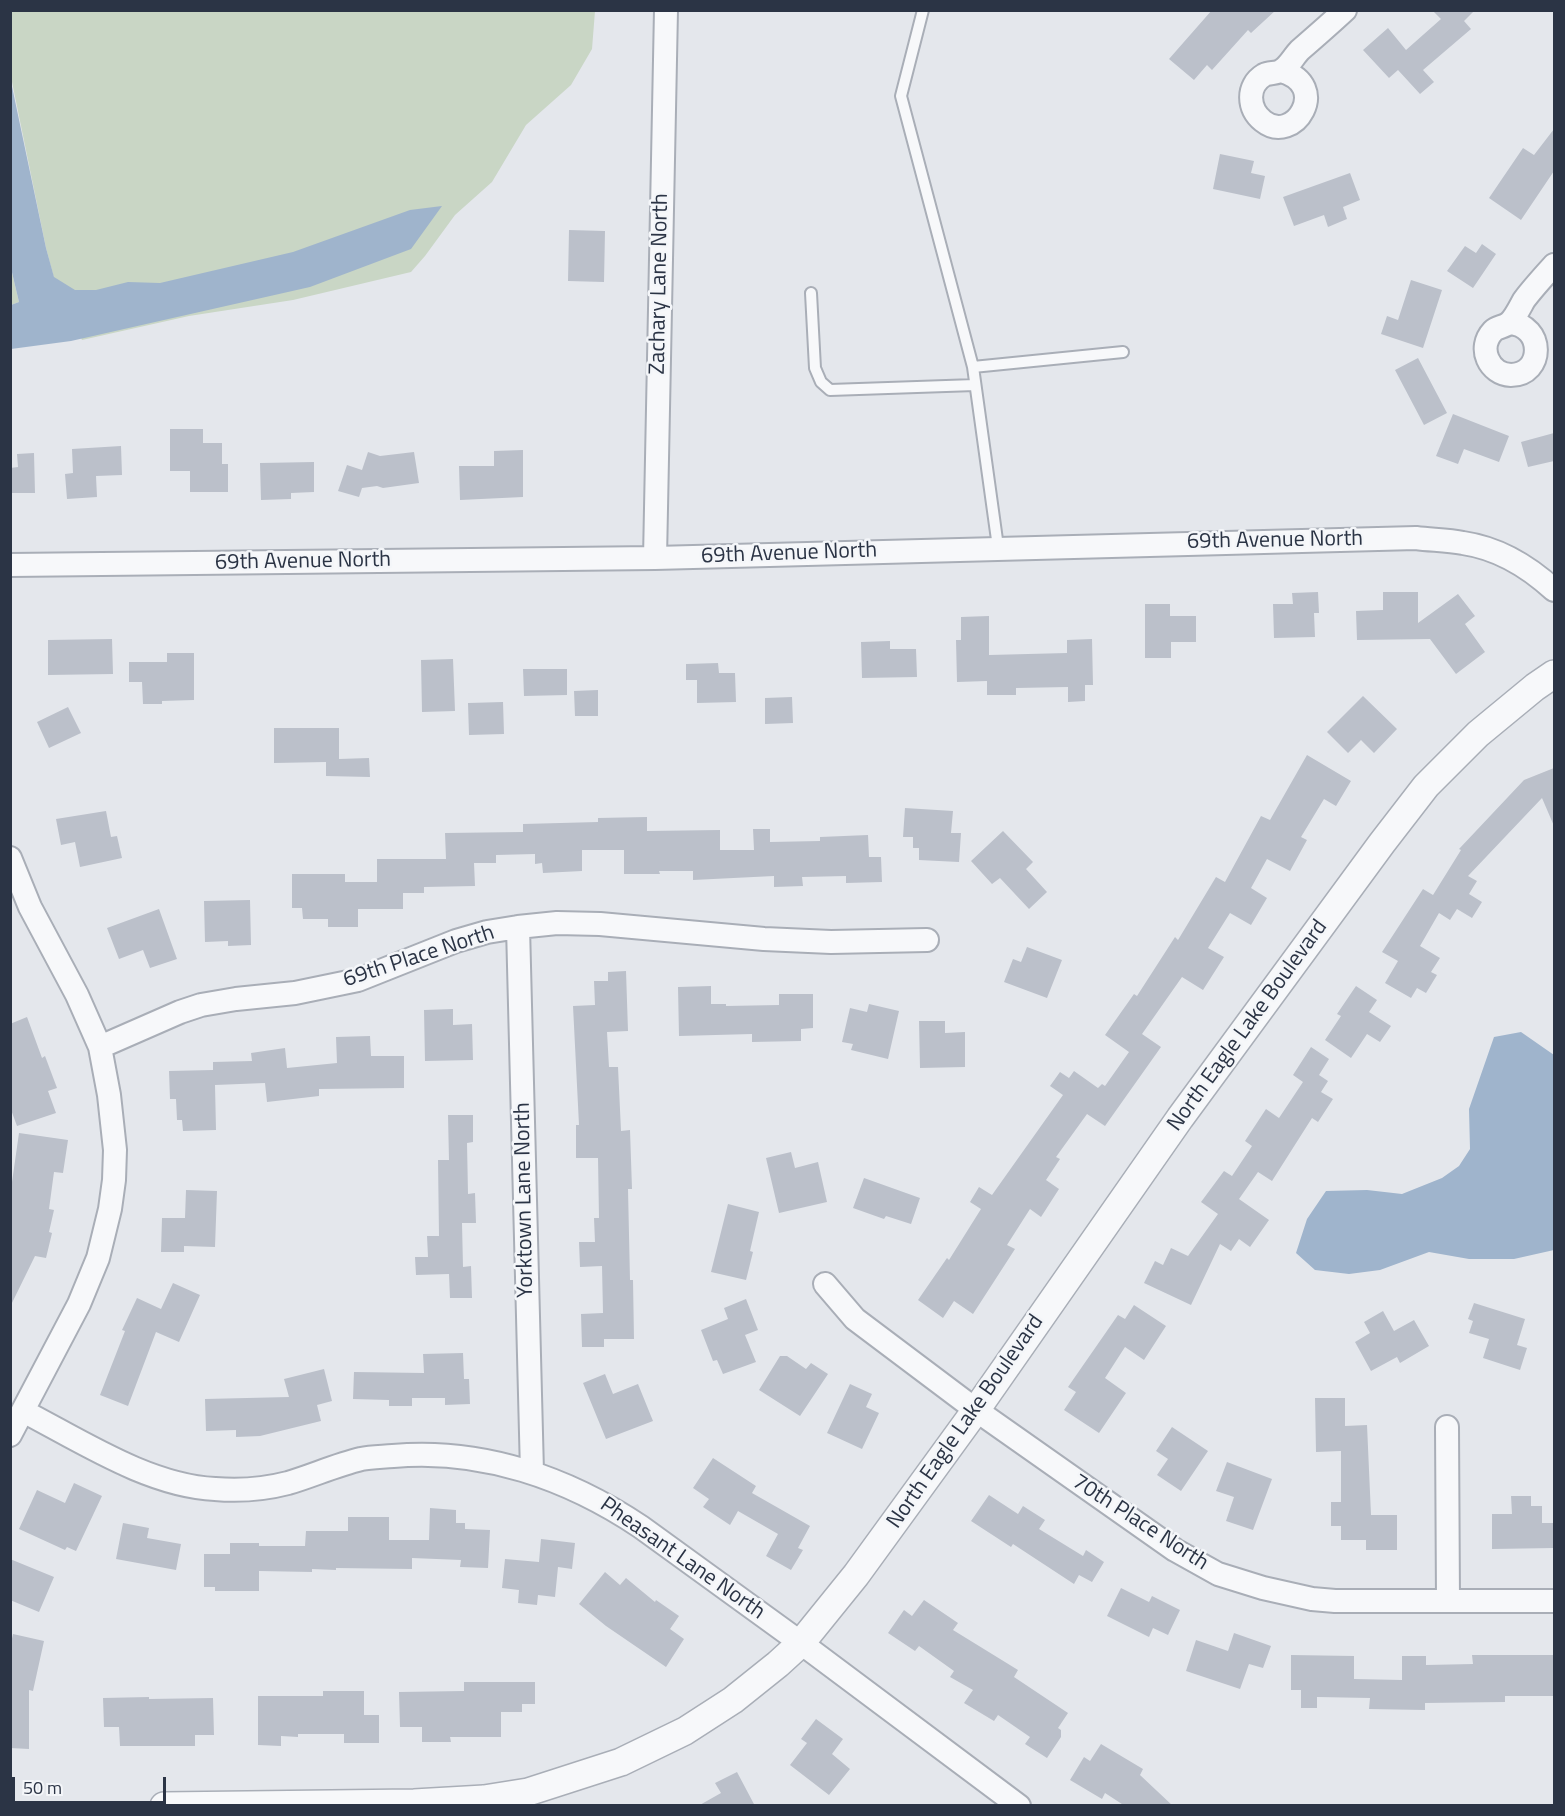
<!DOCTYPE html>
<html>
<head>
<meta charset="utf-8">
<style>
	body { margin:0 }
	#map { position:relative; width:1565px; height:1816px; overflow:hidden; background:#e4e7ec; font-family:"Titillium Web",sans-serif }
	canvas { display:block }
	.frame { position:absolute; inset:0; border:12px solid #2b3445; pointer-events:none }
	.scale { position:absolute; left:12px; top:1777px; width:154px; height:27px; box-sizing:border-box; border:3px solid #2b3445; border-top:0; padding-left:8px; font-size:18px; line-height:21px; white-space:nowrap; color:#2b3445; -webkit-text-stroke:4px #f4f6f9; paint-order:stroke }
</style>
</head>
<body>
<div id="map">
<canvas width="1565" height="1816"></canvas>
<div class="frame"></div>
<div class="scale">50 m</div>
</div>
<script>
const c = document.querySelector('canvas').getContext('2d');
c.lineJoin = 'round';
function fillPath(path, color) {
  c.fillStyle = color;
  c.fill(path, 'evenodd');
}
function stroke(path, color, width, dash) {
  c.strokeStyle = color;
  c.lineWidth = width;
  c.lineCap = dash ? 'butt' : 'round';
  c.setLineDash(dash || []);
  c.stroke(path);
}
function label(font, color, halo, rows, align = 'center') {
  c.font = font + ' "Titillium Web",sans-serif';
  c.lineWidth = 5;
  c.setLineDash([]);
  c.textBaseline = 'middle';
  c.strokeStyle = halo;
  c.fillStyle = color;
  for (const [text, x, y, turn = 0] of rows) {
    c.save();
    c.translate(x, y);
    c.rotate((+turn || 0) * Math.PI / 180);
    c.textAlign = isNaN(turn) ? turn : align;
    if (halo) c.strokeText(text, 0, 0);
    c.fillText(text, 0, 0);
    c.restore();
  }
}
fillPath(new Path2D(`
	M10 11H595L592 49 571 85 526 125 492 182 455 215 425 256 411 272 293 300 189 316 82 340 54 278 46 248 11 77Z
	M10 264 19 302 11 305H10Z`), '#c9d6c5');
fillPath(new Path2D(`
	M10 77 46 248 54 277 75 290H96L128 282 160 283 293 252 410 210 442 206 411 249 310 287 71 341 11 349V305L19 302 10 264Z
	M1521 1032 1554 1055V1250L1514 1259H1469L1429 1252 1380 1270 1349 1274 1315 1270 1296 1253 1307 1219 1326 1191 1367 1190 1402 1194 1442 1178 1459 1166 1470 1149 1469 1109 1494 1037Z`), '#9fb4cc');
fillPath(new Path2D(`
	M1212 10H1276L1251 33 1248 30 1212 70 1207 65 1194 80 1169 59Z
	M1432 10H1475L1464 21 1471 29 1423 70 1434 82 1420 94 1398 70 1389 78 1363 50 1388 28 1406 50 1441 19Z
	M1554 129V171L1521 220 1489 198 1523 148 1534 155Z
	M1220 154 1254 161 1251 173 1265 176 1260 199 1213 189Z
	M1350 173 1360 200 1343 207 1347 219 1328 227 1324 215 1294 226 1283 197Z
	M569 230 605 231 604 282 568 281Z
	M1482 244 1496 254 1473 288 1447 271 1465 246 1476 253Z
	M1411 280 1442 290 1423 348 1381 334 1387 316 1398 320Z
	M1418 358 1447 413 1424 425 1395 370Z
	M1453 414 1509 436 1499 462 1464 449 1458 464 1436 456Z
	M170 429H203V443H222V464H228V492H190V471H170Z
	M1554 433V461L1528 467 1521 442Z
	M121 446 122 475 96 476 97 497 67 499 65 474 73 473 72 449Z
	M523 450V497L460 500 459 466H494V451Z
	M368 452 380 456 414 452 419 483 383 488 377 486 362 488 359 497 338 491 347 465 362 470Z
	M34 453 35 493H10V468L18 467 17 454Z
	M314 462V492L291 493V499L261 500 260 463Z
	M1318 592 1319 613H1314L1315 637 1274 638 1273 604H1293L1292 593Z
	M1383 592H1418V623L1458 594 1475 616 1465 624 1485 652 1456 674 1430 639 1357 640 1356 611 1383 610Z
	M1145 604H1170V616H1196V642H1171V658H1145Z
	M989 616V655L1067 653V640L1092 639 1093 685H1085V701L1068 702V687L1016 688V695H987V681L957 682 956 640H961V617Z
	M112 639 113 674 48 675V640Z
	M890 641V649H916L917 677 862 678 861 642Z
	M167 653H194V700L162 701V704H143L142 682H129V662H167Z
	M453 659 455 711 422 712 421 660Z
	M718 663 719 673H735L736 702 697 703V680H686V664Z
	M523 669H567V695L524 696Z
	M598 690V716H575L574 691Z
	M1363 696 1397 729 1374 753 1361 740 1348 753 1327 732Z
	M792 697 793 723 765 724V698Z
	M503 702 504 734 469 735 468 703Z
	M68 707 81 733 49 748 37 722Z
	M274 728H339V759L369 758 370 777 326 776V762L274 763Z
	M1307 755 1351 781 1336 806 1324 799 1301 837 1307 840 1290 871 1267 859 1251 888 1267 898 1251 925 1230 913 1208 948 1224 957 1203 990 1182 977 1142 1034 1161 1047 1105 1126 1087 1114 1056 1157 1060 1159 1046 1180 1059 1189 1041 1217 1030 1209 1007 1245 1015 1249 973 1314 954 1301 943 1318 918 1300 947 1258 949 1260 981 1209 970 1202 979 1187 992 1195 1063 1095 1050 1086 1060 1072 1069 1078 1074 1071 1098 1088 1102 1084 1105 1086 1129 1052 1105 1035 1134 994 1137 996 1175 937 1178 940 1216 877 1225 882 1261 816 1270 820Z
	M1554 768V826L1542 798 1468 876 1477 881 1469 894 1482 902 1472 918 1457 909 1450 920 1439 913 1420 946 1440 958 1431 972 1437 975 1426 993 1417 988 1411 998 1385 983 1398 961 1382 952 1423 889 1433 895 1461 850 1459 849 1524 780Z
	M905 808 953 811 951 833H961L959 862 919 860V848H913V837H903Z
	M106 811 111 837 117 836 122 858 80 867 75 842 61 845 56 819Z
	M647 817V831L720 830V850H754L753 829H770V842L820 841V837L868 835 869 857H881L882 882 846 883V876L802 877 803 886 774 887V876L693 880V871H659L660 874H624V850H582V871L543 873 542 863 535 864V854L496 855V863H474L475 886 424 887V893H403V909H358V927H328V919H303L302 908H292V874H345V882H377V859H446L445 833 523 832V824L598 822V818Z
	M1003 831 1033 862 1026 869 1047 892 1029 909 1000 878 992 884 971 861Z
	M250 900 251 945 228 946V941L205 942 204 901Z
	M159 909 177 959 150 968 143 950 119 959 107 928Z
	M1027 947 1062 960 1047 998 1004 982 1013 959 1021 962Z
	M626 971 628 1031 607 1032 609 1067H618L621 1131 630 1130 632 1189H628L630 1280H633L634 1339H604V1347H582L581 1314 603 1313 602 1266 580 1267 579 1242H595L594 1218H599L598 1158H576V1125H579L573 1006 595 1005 594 981H608V972Z
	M711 986V1004H726V1006L779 1005V994H813V1028L801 1029V1041L752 1042V1034L679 1036 678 987Z
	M1356 986 1377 1000 1369 1012 1391 1026 1380 1042 1367 1034 1351 1058 1325 1040 1341 1016 1337 1014Z
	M869 1004 899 1011 888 1059 851 1050 853 1044 842 1042 850 1008 867 1012Z
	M453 1009V1025L472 1024 473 1060 425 1061 424 1010Z
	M27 1017 42 1058 45 1056 57 1088 48 1091 56 1113 17 1126 10 1107V1024Z
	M919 1021H945V1033L965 1032V1067L920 1068Z
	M370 1036 371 1056H404V1088L319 1089V1096L267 1102 265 1083 215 1085 216 1130 183 1131 182 1120H177L176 1099H170L169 1071 213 1070V1062L252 1061 251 1053 285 1048 287 1068 337 1063 336 1037Z
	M1311 1047 1329 1059 1319 1075 1328 1081 1321 1092 1333 1099 1318 1122 1312 1118 1272 1181 1258 1172 1239 1199 1269 1220 1250 1247 1239 1239 1231 1251 1220 1244 1191 1305 1144 1283 1155 1261 1163 1265 1171 1248 1188 1256 1218 1214 1201 1202 1224 1171 1232 1176 1252 1146 1245 1141 1266 1109 1279 1118 1303 1082 1293 1075Z
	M448 1115H473V1142L467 1143 468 1194 475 1193 476 1223H462L463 1267 471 1266 472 1298H450L449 1274 416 1275 415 1257H428L427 1236H439L438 1160H449Z
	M19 1133 68 1140 63 1173 54 1172 49 1209 54 1210 49 1232 52 1233 46 1258 35 1256 10 1307V1196Z
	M791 1152 795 1168 818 1162 827 1202 779 1213 766 1158Z
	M864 1178 920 1198 911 1224 886 1216 884 1219 853 1208Z
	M186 1190 217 1191 215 1247 184 1246V1252H161L162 1218H185Z
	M728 1204 759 1212 750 1251 753 1252 746 1280 711 1272Z
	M173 1283 200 1295 179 1342 156 1332 128 1406 100 1395 125 1331 122 1330 137 1298 161 1309Z
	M746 1299 758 1330 745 1335 756 1362 723 1374 717 1360 713 1361 701 1330 728 1319 724 1308Z
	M1474 1303 1525 1319 1517 1345 1527 1348 1520 1370 1483 1358 1489 1339 1469 1333 1473 1321 1468 1319Z
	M1134 1305 1166 1326 1144 1360 1125 1347 1105 1378 1126 1393 1099 1433 1064 1410 1076 1392 1068 1387 1118 1315 1125 1319Z
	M1383 1311 1394 1331 1414 1320 1429 1346 1400 1363 1397 1357 1371 1371 1355 1342 1370 1333 1364 1322Z
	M463 1353 464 1379H469L470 1404 445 1405V1398H412V1406H389V1400L353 1399 354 1372 424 1373 423 1354Z
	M780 1356H787L806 1369 811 1363 828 1374 800 1416 759 1390Z
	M324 1369 332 1401 317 1405 321 1421 260 1436 236 1437V1430L206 1431 205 1399 289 1397 284 1379Z
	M605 1374 613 1394 638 1384 653 1421 606 1439 583 1383Z
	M850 1384 872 1394 866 1407 879 1413 862 1449 827 1433Z
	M1315 1398H1345V1426L1367 1425 1371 1515H1397V1550H1366V1540H1341V1526H1331V1502H1341V1451L1316 1452Z
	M1172 1427 1208 1451 1181 1491 1157 1475 1168 1459 1156 1451Z
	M713 1458 756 1486 752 1493 810 1526 798 1548 803 1550 791 1570 766 1556 778 1534 738 1511 730 1525 703 1507 709 1499 693 1488Z
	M1227 1462 1272 1479 1253 1530 1226 1521 1234 1497 1216 1491Z
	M74 1483 102 1496 76 1551 67 1547 65 1550 19 1529 37 1490 65 1503Z
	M989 1495 1018 1514 1023 1506 1045 1520 1039 1529 1083 1556 1086 1550 1104 1562 1092 1582 1079 1575 1074 1584 1013 1544 1011 1547 971 1521Z
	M1511 1496H1531V1506H1542V1523H1554V1548L1492 1549V1514H1512Z
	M430 1508 456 1510V1523H465V1529L490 1530 488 1568 460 1567 461 1560 412 1558V1569L336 1568V1570L312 1569V1572L259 1571V1591H215V1587H204V1554H230V1543H259V1546H305L306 1531H348V1517H389V1540H429Z
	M123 1523 149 1528 147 1538 181 1544 176 1570 116 1559Z
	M541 1539 575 1543 572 1569 558 1567 555 1597 538 1595 537 1605 518 1603 519 1590 502 1588 505 1559 539 1562Z
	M10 1559 54 1577 39 1612 10 1600Z
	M605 1572 620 1585 626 1578 655 1602 656 1600 679 1616 670 1629 684 1639 666 1667 606 1626 579 1604Z
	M1121 1588 1149 1602 1152 1596 1180 1610 1168 1635 1153 1628 1149 1637 1107 1616Z
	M924 1600 958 1623 953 1630 1018 1670 1014 1677 1068 1713 1058 1728 1061 1730V1737L1047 1758 1025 1744 1030 1737 998 1715 994 1721 964 1703 973 1690 950 1677 954 1671 919 1646 915 1651 888 1633 904 1610 912 1616Z
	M1234 1633 1271 1646 1263 1668 1249 1664 1240 1689 1186 1671 1196 1640 1228 1651Z
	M13 1634 44 1641 33 1691 29 1690V1749L10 1748V1647Z
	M1291 1655 1354 1656V1679L1402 1680V1656H1426V1665L1473 1664 1472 1655H1554V1696H1505V1702L1425 1703V1710L1369 1709 1370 1698 1317 1697V1708H1301V1690H1291Z
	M464 1682H535V1704H522V1712H501V1737H450L451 1742H422V1727H400L399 1692 464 1691Z
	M323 1691H364V1715H379V1743H344V1734H298V1737L281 1736V1746L258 1745V1696H323Z
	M149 1697V1699L213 1698 214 1735H195V1746H120L119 1727H104L103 1698Z
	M816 1719 843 1739 832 1754 850 1769 829 1795 790 1765 807 1743 801 1739Z
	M1101 1744 1143 1769 1140 1775 1173 1806H1125L1105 1793 1102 1799 1070 1780 1084 1757 1090 1761Z
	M737 1772 755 1806H698L721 1793 715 1783Z`), '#bbc0ca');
const service = new Path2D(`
	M923 10 901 96 973 367 998 547
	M811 293 815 368 821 382 830 390 975 385
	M973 367 1123 352`);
const minor = new Path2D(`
	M1281 71C1332 85 1294 146 1263 121 1248 109 1246 86 1264 75 1270 72 1277 74 1282 70 1289 66 1294 56 1300 50 1315 37 1330 24 1345 10
	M1509 323C1545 325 1544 375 1511 375 1489 374 1477 348 1493 331 1497 327 1504 327 1509 323 1515 318 1520 307 1524 300 1533 288 1544 276 1554 265
	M655 558 666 10
	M10 565 655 558 1416 538C1431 540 1447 540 1463 543 1497 548 1529 567 1554 590
	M10 858 30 907 77 995 100 1047 109 1095 115 1150 114 1180 110 1209 98 1258 79 1304 10 1435
	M518 927 532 1472
	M100 1047 180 1012 201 1005 236 999 295 993 358 980 456 941 487 932 518 927 557 923 600 924 764 939 831 942 927 940
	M825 1284 855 1319 976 1410 1175 1550 1218 1574 1263 1588 1312 1599 1335 1601H1554
	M23 1411C81 1441 149 1486 215 1489 239 1491 265 1489 288 1483 312 1476 336 1465 361 1459 371 1457 382 1457 393 1456 482 1448 568 1478 641 1527L801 1643 1019 1806
	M1447 1427 1448 1601`);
const tertiary = new Path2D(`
	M164 1806 414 1803 484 1799 528 1792 621 1762 685 1731 733 1700 778 1664 801 1643 856 1575 976 1410 1180 1118 1382 843 1426 786 1478 734 1535 687 1554 674`);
stroke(service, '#a9aeb7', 14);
stroke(minor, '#a9aeb7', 26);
stroke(tertiary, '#a9aeb7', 30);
stroke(service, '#f7f8fa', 10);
stroke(minor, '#f7f8fa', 22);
stroke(tertiary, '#f7f8fa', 27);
label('22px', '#2b3445', '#f4f6f9', [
	["Zachary Lane North",660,284,-89],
	["69th Avenue North",1275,541,-1],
	["69th Avenue North",789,554,-2],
	["69th Avenue North",303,562,-1],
	["69th Place North",419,957,-18],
	["North Eagle Lake Boulevard",1248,1026,-54],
	["Yorktown Lane North",525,1200,-91],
	["North Eagle Lake Boulevard",966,1422,-55],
	["70th Place North",1140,1523,33],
	["Pheasant Lane North",682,1559,35]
]);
</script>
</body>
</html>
